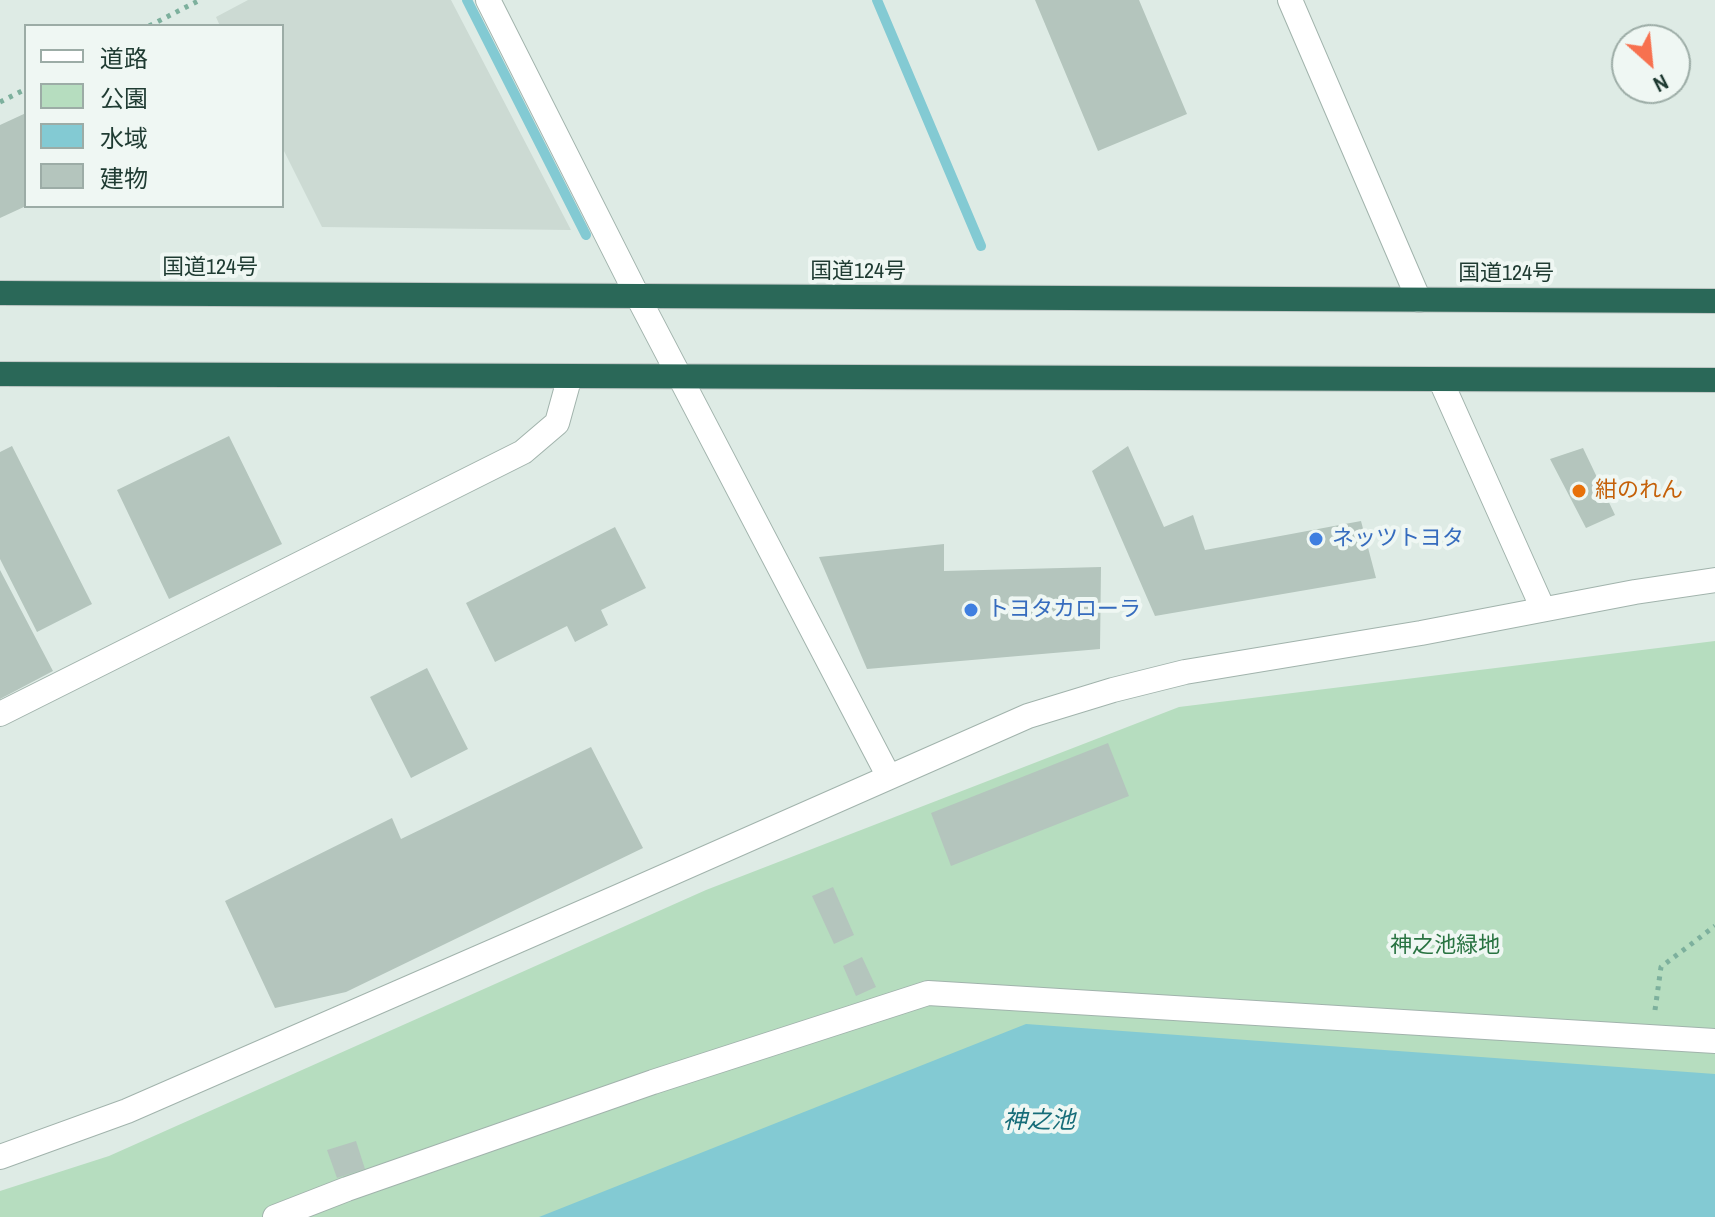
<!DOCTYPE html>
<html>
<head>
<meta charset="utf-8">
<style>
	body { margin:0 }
	#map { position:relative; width:1715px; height:1217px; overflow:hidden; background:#deebe5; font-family:"Archivo Narrow","Noto Sans JP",sans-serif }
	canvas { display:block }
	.legend { position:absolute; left:24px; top:24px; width:260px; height:184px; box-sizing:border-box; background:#eff7f3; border:2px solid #9caca6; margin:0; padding:10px 14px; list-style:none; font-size:24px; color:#1f3b32 }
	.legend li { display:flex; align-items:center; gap:16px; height:40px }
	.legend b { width:40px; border:2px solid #9caca6 }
	.north { position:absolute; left:1611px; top:24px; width:80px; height:80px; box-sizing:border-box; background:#eff7f3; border:2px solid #9caca6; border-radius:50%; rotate:153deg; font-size:22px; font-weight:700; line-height:32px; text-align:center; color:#1f3b32 }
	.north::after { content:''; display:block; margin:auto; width:28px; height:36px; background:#f7714f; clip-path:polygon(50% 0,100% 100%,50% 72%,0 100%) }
</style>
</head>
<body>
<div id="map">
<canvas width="1715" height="1217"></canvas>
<ul class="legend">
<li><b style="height:10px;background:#fff"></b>道路</li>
<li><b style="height:22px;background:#b6ddbf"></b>公園</li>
<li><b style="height:22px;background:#83cad3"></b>水域</li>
<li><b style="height:22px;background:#b4c5bd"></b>建物</li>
</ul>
<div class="north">N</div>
</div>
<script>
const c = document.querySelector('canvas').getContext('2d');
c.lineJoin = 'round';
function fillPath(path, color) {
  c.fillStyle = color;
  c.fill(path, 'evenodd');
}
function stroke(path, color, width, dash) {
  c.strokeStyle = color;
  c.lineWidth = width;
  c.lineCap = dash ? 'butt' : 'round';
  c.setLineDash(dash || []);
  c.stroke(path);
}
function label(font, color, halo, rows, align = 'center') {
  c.font = font + ' "Archivo Narrow","Noto Sans JP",sans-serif';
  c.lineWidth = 8;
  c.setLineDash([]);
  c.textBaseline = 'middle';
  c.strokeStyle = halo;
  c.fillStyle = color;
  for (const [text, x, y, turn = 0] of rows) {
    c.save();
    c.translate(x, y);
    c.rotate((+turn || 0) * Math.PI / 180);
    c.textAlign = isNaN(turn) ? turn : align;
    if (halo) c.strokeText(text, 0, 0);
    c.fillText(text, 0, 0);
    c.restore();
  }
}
fillPath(new Path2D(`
	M248 0H451L571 230 322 227 282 147V26H220L216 17Z`), '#ccdad3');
fillPath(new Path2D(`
	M1715 641V1217H0V1191L109 1156 706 890 1179 707Z`), '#b6ddbf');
fillPath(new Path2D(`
	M1026 1024 1715 1074V1217H539Z`), '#83cad3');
stroke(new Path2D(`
	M467 0 586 235
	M877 0 981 246`), '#83cad3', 10);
fillPath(new Path2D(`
	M1035 0H1139L1187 114 1098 151Z
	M26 113V206L0 218V125Z
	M229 436 282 544 169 599 117 490Z
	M12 446 92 604 37 632 0 559V452Z
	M1128 446 1164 527 1193 515 1205 550 1361 521 1376 578 1155 616 1092 471Z
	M1583 448 1615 515 1586 528 1550 459Z
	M615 527 646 588 601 610 608 625 575 642 567 626 495 662 466 603Z
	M944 544V571L1101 567 1100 649 867 669 819 557Z
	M0 570 53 671 0 699Z
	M427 668 468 749 411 778 370 697Z
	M1108 743 1129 796 951 866 931 813Z
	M591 747 643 848 346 992 275 1008 225 901 392 818 401 839Z
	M833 887 854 935 834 944 812 896Z
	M862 957 876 987 856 996 843 966Z
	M356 1141 365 1169 337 1178 327 1150Z`), '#b4c5bd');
const minor = new Path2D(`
	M488 0 638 297 889 777
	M1290 0 1419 300
	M1440 379 1543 609
	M0 714 523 452 557 423 570 376
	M0 1157 127 1111 620 896 1028 716 1113 690 1185 672 1421 633 1635 592 1715 580
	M275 1217 347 1189 653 1082 928 993 1715 1041`);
const highway = new Path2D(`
	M0 293 1715 301
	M0 374 1715 380`);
stroke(minor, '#a1b3ac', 26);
stroke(highway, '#c0c8c6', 26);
stroke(new Path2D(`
	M149 26 200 0
	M0 102 26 89
	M1655 1010 1661 967 1715 926`), '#7db09d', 5, [4, 6]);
stroke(minor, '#fff', 24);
stroke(highway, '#2a6858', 24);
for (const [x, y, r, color] of [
	[1579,491,8,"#e8710a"],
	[1316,539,8,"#3f7fe0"],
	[971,610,8,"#3f7fe0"]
]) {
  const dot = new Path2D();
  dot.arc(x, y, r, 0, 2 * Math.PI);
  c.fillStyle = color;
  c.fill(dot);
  stroke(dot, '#eff7f3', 3);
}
label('22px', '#1f3b32', '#eff7f3', [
	["国道124号",210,268],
	["国道124号",858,272],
	["国道124号",1506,274]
]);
label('22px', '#c56008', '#eff7f3', [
	["紺のれん",1595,491]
], 'left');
label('22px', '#366cbe', '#eff7f3', [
	["ネッツトヨタ",1332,539],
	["トヨタカローラ",987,610]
], 'left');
label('22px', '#287341', '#eff7f3', [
	["神之池緑地",1445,946]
]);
label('italic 24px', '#176d79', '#eff7f3', [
	["神之池",1039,1122]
]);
</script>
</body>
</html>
